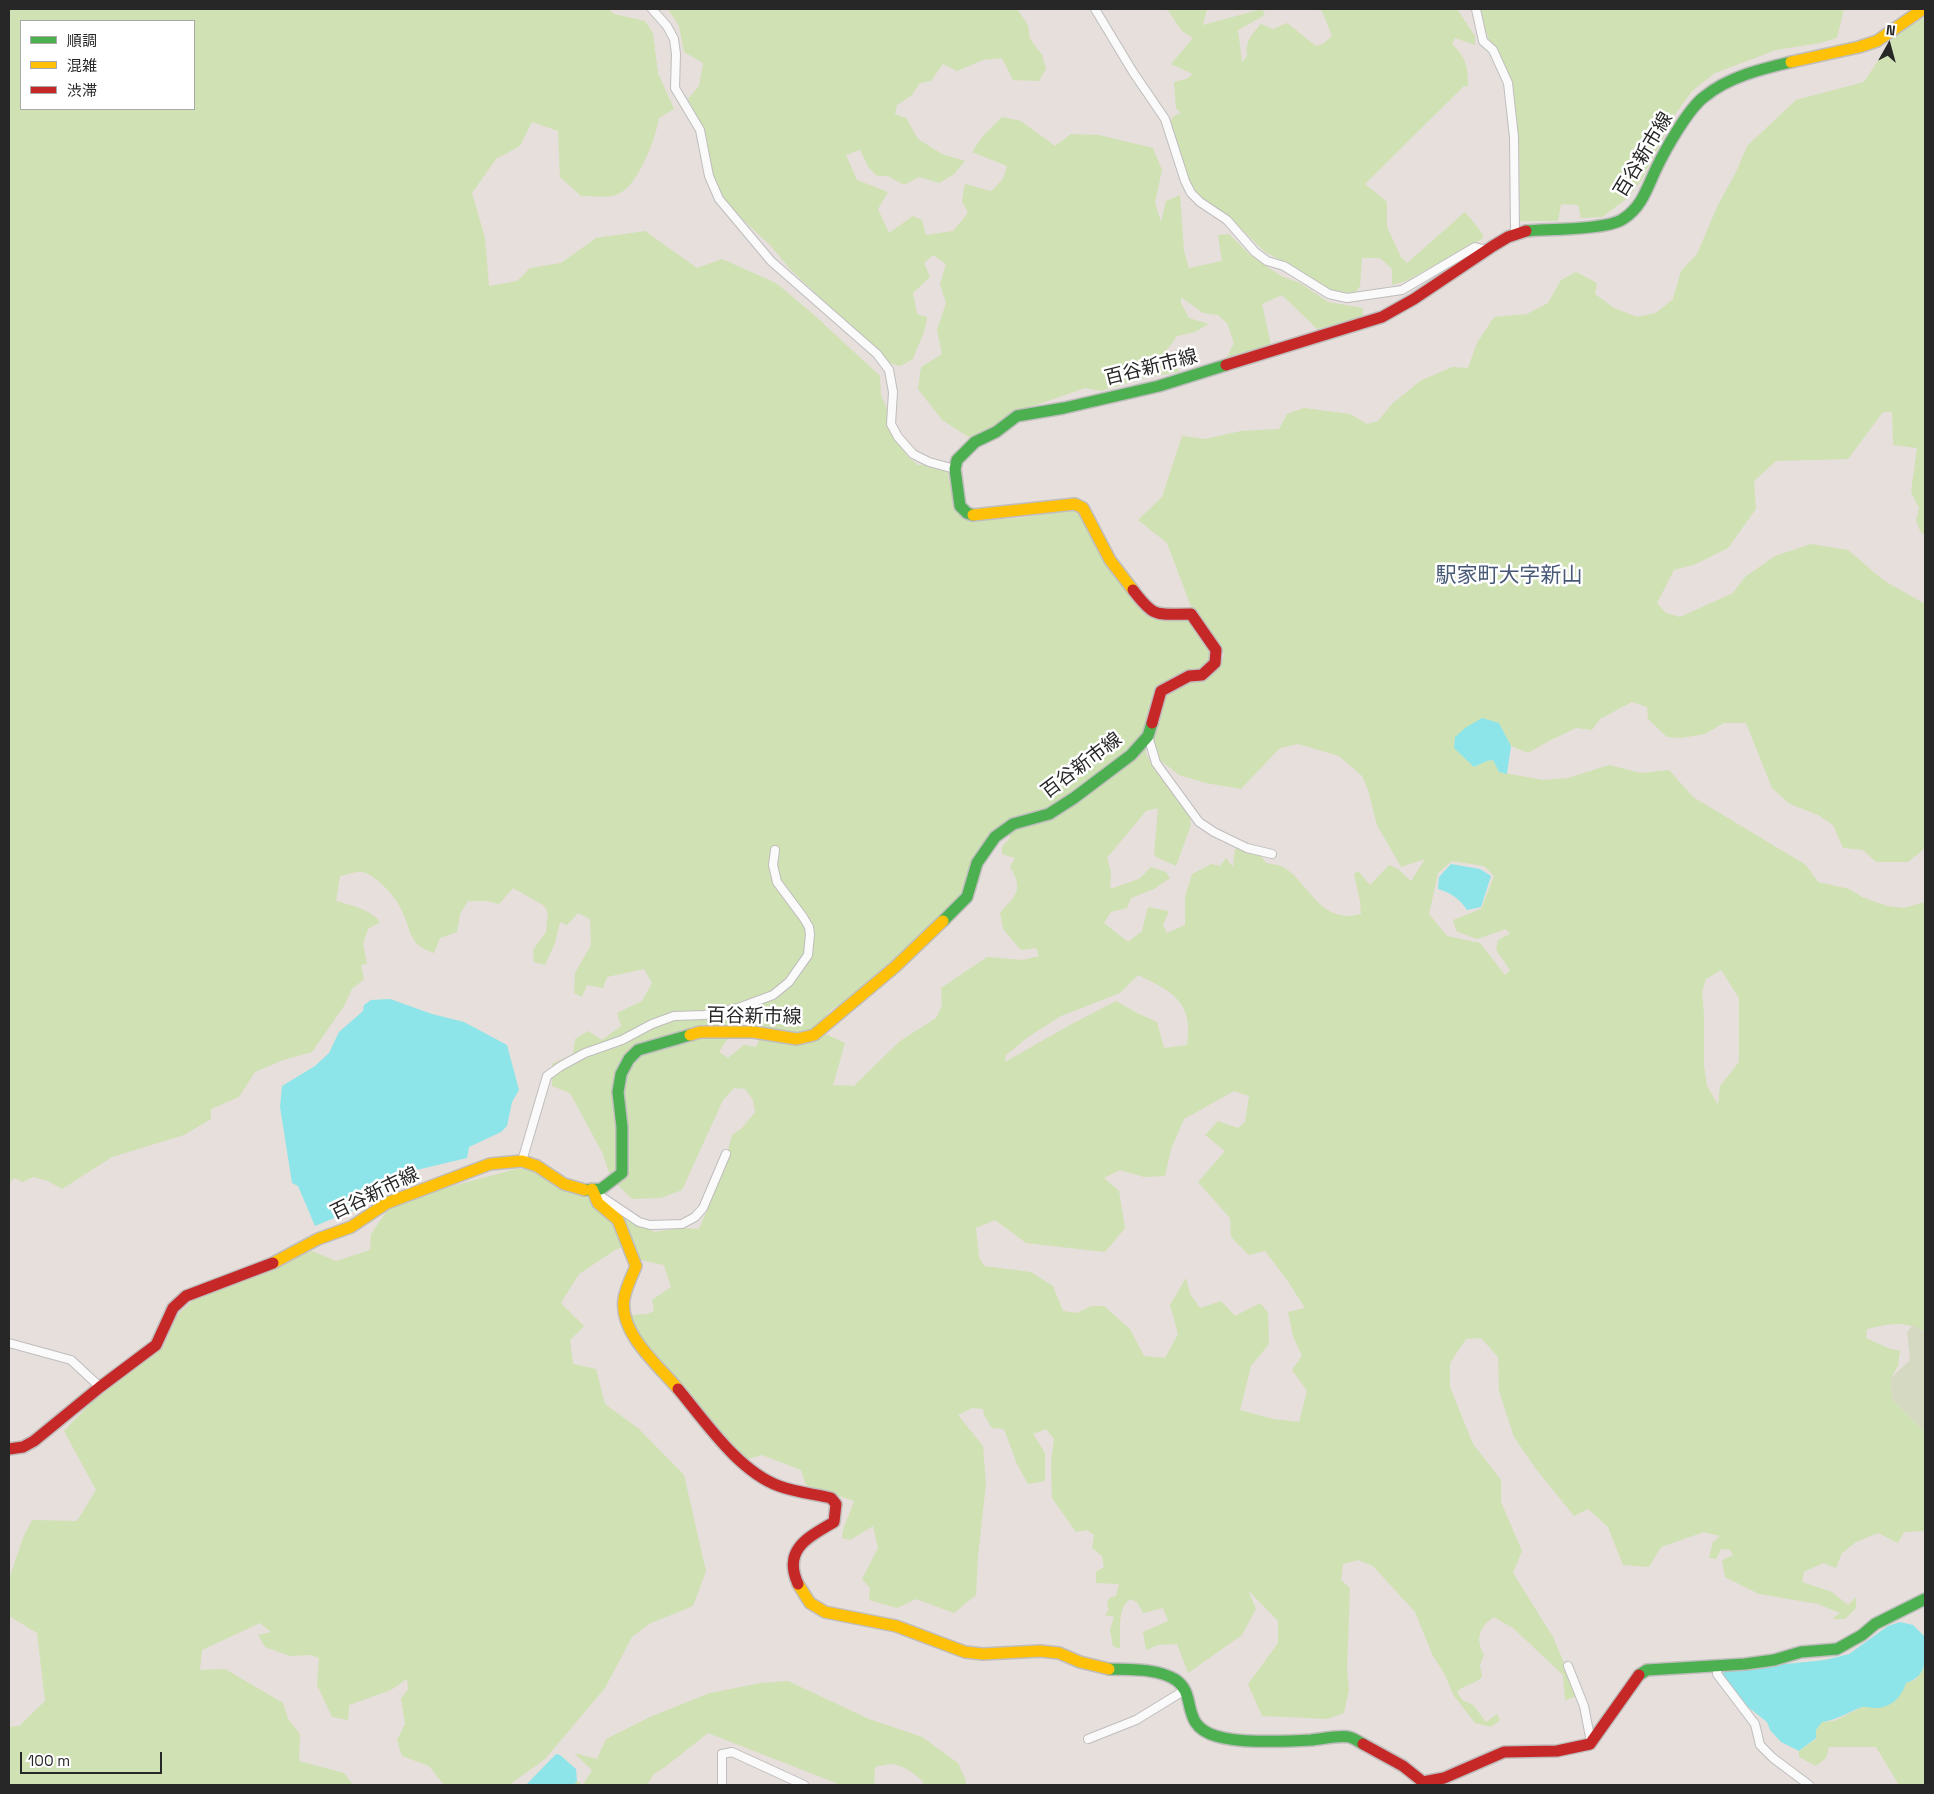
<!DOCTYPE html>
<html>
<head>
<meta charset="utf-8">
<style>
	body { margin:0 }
	#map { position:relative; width:1934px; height:1794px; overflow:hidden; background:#e6dfdb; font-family:"Space Grotesk","Noto Sans JP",sans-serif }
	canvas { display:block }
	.frame { position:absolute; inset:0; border:10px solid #272727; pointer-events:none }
	.legend { position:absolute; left:20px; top:20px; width:175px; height:90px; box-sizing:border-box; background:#fff; border:1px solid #a9a9a9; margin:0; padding:6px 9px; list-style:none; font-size:15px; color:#272727 }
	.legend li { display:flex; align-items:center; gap:10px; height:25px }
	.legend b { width:25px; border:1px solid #a9a9a9 }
	.north { position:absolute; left:1864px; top:20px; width:50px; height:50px; -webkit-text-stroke:4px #fff; paint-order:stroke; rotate:7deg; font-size:14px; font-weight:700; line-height:20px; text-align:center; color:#272727 }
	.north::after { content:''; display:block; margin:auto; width:18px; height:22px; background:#272727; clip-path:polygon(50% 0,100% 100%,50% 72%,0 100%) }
	.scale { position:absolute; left:20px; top:1752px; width:142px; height:22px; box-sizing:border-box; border:2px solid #272727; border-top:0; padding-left:6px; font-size:15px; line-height:18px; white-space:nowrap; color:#272727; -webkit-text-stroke:4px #fff; paint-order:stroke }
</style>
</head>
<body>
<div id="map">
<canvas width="1934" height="1794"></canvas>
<div class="frame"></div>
<ul class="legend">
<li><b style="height:6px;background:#4caf50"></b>順調</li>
<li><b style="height:6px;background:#ffc107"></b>混雑</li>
<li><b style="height:6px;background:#c62828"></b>渋滞</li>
</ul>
<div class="north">N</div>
<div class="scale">100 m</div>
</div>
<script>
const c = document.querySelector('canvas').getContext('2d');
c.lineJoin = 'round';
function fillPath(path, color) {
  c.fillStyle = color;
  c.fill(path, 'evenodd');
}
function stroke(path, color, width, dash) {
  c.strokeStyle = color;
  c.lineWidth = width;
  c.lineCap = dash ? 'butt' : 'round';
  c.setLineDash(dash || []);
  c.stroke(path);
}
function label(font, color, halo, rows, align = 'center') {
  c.font = font + ' "Space Grotesk","Noto Sans JP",sans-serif';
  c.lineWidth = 5;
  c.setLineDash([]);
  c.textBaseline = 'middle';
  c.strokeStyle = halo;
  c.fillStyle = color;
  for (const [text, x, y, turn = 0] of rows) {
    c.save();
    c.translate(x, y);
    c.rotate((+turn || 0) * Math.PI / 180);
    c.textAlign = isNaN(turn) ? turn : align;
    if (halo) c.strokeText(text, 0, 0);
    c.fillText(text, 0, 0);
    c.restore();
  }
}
fillPath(new Path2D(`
	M9 9H609L614 14 645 21 653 33 658 73 674 109 659 118C656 138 637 189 616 195 608 198 590 196 581 196L560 177 558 131 532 122 520 146 496 159 472 193 485 238 489 286 517 281 530 268 561 263 596 238 645 231 697 268 722 259 776 283 812 313 880 376 881 395 907 456 918 465 949 464 948 475 956 512 973 521 1019 518 1082 509 1097 549 1141 605 1191 618 1213 649 1210 664 1156 686 1152 697 1142 735 1132 750 1050 809 1017 817 997 828 984 846 965 895 917 943 911 942 898 961 843 1004C818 1011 829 1033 796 1033 776 1033 755 1022 734 1024 729 1024 724 1028 719 1030L729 1037 719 1052 728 1058 744 1045 756 1047 761 1036 797 1044 826 1034 845 1043 833 1085 854 1086 900 1041 936 1018 942 1006 941 988 987 957 1023 960 1039 956 1036 948 1021 950 1003 929 1000 913C1016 895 1024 890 1010 867L1015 858 1002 854V847L1010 838 1006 832 1050 815 1145 740 1146 754 1159 776 1181 793 1188 803 1191 825 1176 866 1154 856 1158 808 1146 811 1107 858 1111 872 1110 889 1139 879 1151 867 1166 872 1170 878 1154 889 1131 898 1127 908 1111 912 1104 923 1128 942 1142 931 1148 907 1169 911 1163 925 1167 933 1185 925V897L1192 874 1211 864 1220 866 1226 858 1233 867 1235 849 1253 845 1266 863C1272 864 1280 865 1285 868 1311 886 1321 925 1361 914L1360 901 1354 874 1358 871 1370 885 1389 865 1398 869 1411 881 1425 859 1401 867 1377 825 1368 790 1362 776 1339 756 1298 744 1280 748 1241 789 1206 783 1179 775 1160 760 1153 750V740L1164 694 1211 673 1225 655 1192 609 1167 543 1138 520 1162 497 1182 436 1205 439 1241 431 1279 429 1287 414 1304 408 1350 414 1367 424 1378 421 1392 404 1420 381 1452 367 1468 368 1477 343 1494 317 1527 314 1548 303 1561 280 1576 272 1597 283 1595 294 1614 308 1637 317 1656 313 1673 299 1681 271 1697 254 1717 207 1737 170 1747 146 1796 100 1864 82 1894 36 1925 17V536L1920 531 1916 520 1919 508 1911 492 1917 448 1893 445 1892 412H1883L1848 459 1776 461 1754 481 1756 509 1728 548 1696 564 1674 570 1657 603 1666 613 1680 617 1733 593 1745 577 1775 556 1811 544 1848 550 1883 580 1925 604V848L1908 862H1876L1863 850 1843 848 1833 825 1818 815 1790 804 1772 788 1746 723H1724L1705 734 1681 738 1667 737 1648 719 1647 707 1632 702 1600 719 1592 730 1576 728 1549 741 1528 753 1511 746 1499 723 1455 737 1454 747 1474 767 1487 761 1493 760 1499 772 1543 780 1568 778 1609 765 1641 773 1669 770 1693 797 1806 865 1818 882 1849 889 1862 897 1887 906 1904 908 1925 902V1332C1904 1320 1890 1324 1867 1329L1866 1338 1888 1348 1900 1351 1898 1366 1891 1378 1892 1399 1925 1432V1531L1904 1532 1898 1543 1878 1533 1856 1542 1842 1553 1836 1568 1823 1563 1804 1572 1802 1582 1832 1592 1848 1605 1856 1597V1608L1845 1619H1832L1840 1613 1818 1604 1759 1594 1725 1577 1722 1560 1733 1555 1730 1550 1721 1549 1716 1559 1709 1558 1713 1542 1720 1536 1704 1532 1661 1547 1649 1567 1623 1565 1608 1527 1588 1509 1574 1516 1536 1469 1514 1437 1499 1391 1498 1357 1481 1338 1466 1339 1450 1363V1387L1473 1444 1501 1480V1502L1522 1551 1513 1573 1553 1637 1578 1696 1565 1700 1563 1675 1513 1628 1494 1617C1479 1627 1475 1639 1484 1655L1480 1665 1482 1677C1474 1685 1466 1683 1457 1692L1462 1700 1473 1705 1486 1722 1497 1714 1500 1720 1491 1727 1475 1723 1454 1696 1444 1673 1433 1656 1415 1612 1373 1566 1358 1560 1343 1564 1341 1580 1350 1588 1347 1670 1349 1690 1344 1713 1327 1719 1262 1716 1248 1684 1278 1643V1621L1248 1590 1256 1609 1242 1635 1188 1673 1177 1644 1158 1645 1146 1650 1143 1632 1168 1621 1163 1608 1143 1613 1137 1602 1130 1599C1116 1610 1121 1633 1120 1649L1113 1646 1110 1630 1114 1617 1105 1615 1109 1609 1107 1606 1109 1598 1116 1596 1119 1584 1096 1583V1572L1104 1567 1102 1556 1092 1548 1094 1535 1087 1530 1076 1532 1052 1498 1051 1462 1054 1439 1046 1429 1033 1434 1045 1453V1481L1028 1484 1017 1464 1004 1429 992 1428 984 1415 983 1409 972 1408 958 1415 983 1446 986 1484 978 1556 976 1595 954 1613 916 1599 897 1608 869 1600 870 1588 862 1579 878 1548 873 1526 850 1540 842 1538C843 1525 850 1514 854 1501L806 1485 801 1470 762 1455 748 1459 736 1455 633 1330 629 1315 647 1314 654 1311 652 1300 671 1287 664 1265 636 1259 601 1203 655 1232 679 1228 699 1229 720 1179 732 1135 742 1128 755 1112 753 1100 745 1089 734 1088 723 1100 682 1190 661 1198 632 1199 611 1178 602 1152 570 1093 552 1086V1064L573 1054 575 1039 588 1031 602 1040 621 1026 617 1013 642 1001 652 983 644 969 607 977 603 988 587 985 582 997 574 993 575 973 591 945 590 919 578 913 567 925 560 922 555 943 545 965 534 962 533 950 546 932 548 912 543 905 513 888 499 904 487 901H468L460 914 457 932 440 938 434 953C407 944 412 930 401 909 395 896 377 876 363 872 357 871 346 875 340 876L336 901C351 905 371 910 380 922L368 929 363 944 367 964 361 965 364 979 352 989 344 1006 312 1052 283 1060 255 1072 239 1097 211 1109V1119L184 1135 112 1157 62 1189 48 1181 33 1177 23 1182 14 1178 9 1183ZM21 21H194V109H21ZM1452 861 1484 866 1494 876 1481 909 1453 920 1456 931 1477 939 1506 929 1510 934 1498 940 1496 950 1510 970 1505 975 1480 943 1447 936 1429 914 1438 873ZM1721 970 1739 998V1062L1720 1086 1718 1105 1707 1086 1704 1065V1015L1702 992 1706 979ZM1138 975C1172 991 1194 1002 1187 1045L1164 1048 1157 1022 1139 1014 1116 1001 1070 1025 1005 1062 1006 1055 1028 1037 1061 1016 1120 993ZM1234 1091 1249 1096 1245 1122 1238 1128 1218 1121 1205 1135 1225 1151 1198 1182 1230 1218 1231 1237 1249 1255 1265 1251 1287 1280 1305 1308 1288 1312 1293 1336 1302 1356 1292 1370 1307 1391 1299 1422 1273 1419 1240 1410 1251 1366 1269 1344 1268 1312 1260 1303 1235 1316 1221 1301 1200 1308 1190 1294 1186 1278 1170 1305 1178 1334 1165 1358 1144 1356 1130 1329 1104 1306H1091L1077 1313 1063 1311 1053 1286 1031 1272 984 1266 979 1257 976 1228 995 1220 1026 1243 1105 1252 1125 1228 1119 1191 1104 1178 1120 1170 1144 1177 1165 1176 1171 1149 1184 1119Z
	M668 9H949L950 10 960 9H1017L1028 25 1030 39 1042 55 1046 69 1039 81 1013 80 1002 58 983 60 957 71 943 64 931 81 920 83 912 95 897 105 895 114 906 118 918 139 942 154 965 161 954 174 939 183 919 177 904 185 888 176H877L869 168 860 150 846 155 857 180 888 192 878 209 889 233 913 216 922 220 926 235 953 231 968 213 962 201 965 184 991 191 1003 179 1007 166 972 152 982 137 1002 117 1021 121 1055 146 1071 134 1099 135 1153 148 1162 170 1155 203 1161 222 1166 201 1180 195 1184 251 1189 268 1222 261 1218 235 1229 234 1250 255 1281 276 1300 283 1328 302 1363 308V318L1317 329 1282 295 1262 304 1271 345 1227 357 1234 343 1227 323 1218 315 1203 313 1181 297V303L1189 318 1209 324 1195 332 1177 336 1165 353V367L1176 366 1180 372 1148 377 1101 391 1085 388 1016 412 992 431 970 438 942 420 918 389 921 367 942 354 937 330 946 303 940 284 946 264 933 255 924 263 930 277 913 293 917 314 927 317C926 332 918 344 913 359L900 366 889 363 790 269 770 245 730 208 716 185 701 127 688 99 699 86 703 63 684 52 679 26Z
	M1167 9H1207L1203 25 1262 9 1265 15 1238 30 1242 62 1247 56C1245 42 1251 35 1261 24L1273 29 1287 23 1316 46 1323 44 1332 36 1322 11 1317 9H1457L1475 36V45L1455 38 1452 44C1467 59 1468 67 1468 87L1464 86 1365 184 1387 202V227L1401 257 1407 263 1465 212 1483 234 1482 239 1406 281 1392 285V269L1380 258H1362L1360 286 1354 294 1323 289 1296 268 1265 252 1229 217 1196 196 1187 181 1169 123 1174 116 1181 113 1176 108 1174 82 1186 79 1193 74 1171 64 1193 38 1182 31Z
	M1479 9H1844L1837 38 1820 43 1776 50 1715 73 1692 91 1676 113 1641 181 1626 199 1602 217 1581 218 1578 205 1561 204 1558 221H1520L1519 139 1512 110 1509 79 1489 40Z
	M516 1169H536L565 1188 590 1199 612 1219 626 1245 615 1250 579 1274 561 1303 584 1326 570 1340 573 1364 596 1369 605 1404 639 1429 684 1475 706 1571 693 1606 649 1624 632 1637 605 1688 545 1759 509 1785H448L443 1784 429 1766 402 1756 397 1740 405 1724 401 1699 408 1689 407 1679 391 1690 349 1705 348 1720 332 1717 317 1685 319 1658 310 1655 290 1656 265 1647 258 1635 271 1632 260 1623 202 1650 200 1670 225 1669 283 1703 288 1719 300 1734 299 1761 344 1773 353 1785H9V1727L19 1726 45 1701 37 1633 9 1616V1579L23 1538 32 1520 77 1521 96 1490 64 1431 107 1386 163 1348 177 1315 196 1298 312 1251 336 1261 370 1250 371 1234 391 1205 408 1198Z
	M1925 1666V1785H1899L1876 1747H1829L1826 1758 1816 1766 1799 1757V1751L1816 1739V1730L1822 1722 1834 1721 1864 1706 1874 1708 1906 1683 1915 1680Z
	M788 1681 869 1719 922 1737 958 1763 966 1781 965 1785H925C919 1775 903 1765 891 1764 886 1764 880 1766 875 1767L874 1785H841L708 1733 665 1767 654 1774 647 1785H574L577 1781 583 1785 592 1770 574 1753 597 1759 606 1739 650 1717 710 1693 761 1683Z`), '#d0e1b3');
fillPath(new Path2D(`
	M1913 1325 1925 1332V1432L1892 1399 1891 1378 1910 1360 1907 1332Z`), '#d6d9c2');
fillPath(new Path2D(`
	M1482 718 1499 723 1511 746 1507 774 1499 772 1493 760 1487 761 1474 767 1454 748 1455 737 1465 728Z
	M1451 864 1480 869 1491 876 1481 907 1467 910C1459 898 1451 893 1438 889L1439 877Z
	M390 999 432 1014 464 1022 507 1045 519 1090 512 1102 507 1126 501 1132 469 1147 467 1158 408 1172 363 1206 315 1226 298 1186 292 1183 280 1107 282 1086 315 1066 329 1053 339 1032 363 1011 364 1005 371 1000Z
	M1900 1622 1913 1625 1925 1637C1925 1657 1929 1676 1906 1683 1901 1698 1891 1708 1874 1708 1870 1708 1867 1706 1862 1707 1848 1712 1837 1720 1822 1722L1816 1730V1738L1799 1751 1781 1742 1770 1730 1767 1722 1748 1707 1721 1676 1726 1670 1825 1660 1849 1654 1888 1626Z
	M556 1754 560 1755 576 1769 577 1781 574 1785H526Z`), '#8de5e9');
const street = new Path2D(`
	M652 9 667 26 674 39 676 54 675 88 700 130 709 176 719 199 771 261 877 354 889 370 893 392 891 424 898 437 913 454 929 462 955 469
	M1095 9 1133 72 1165 119 1185 181 1191 193 1200 202 1227 220 1255 252 1267 261 1284 266 1329 294 1347 298 1402 290 1475 247 1486 250
	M1476 9 1483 41 1493 50 1508 83 1514 137 1515 233
	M1148 736 1156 763 1199 822 1214 832 1247 848 1272 854
	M522 1161 547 1076 561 1066 585 1053 622 1040 652 1024 674 1016 704 1015 738 1008 773 995 789 982 808 955 810 934 809 927 803 917 777 882 773 865 775 850
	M593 1191 639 1222 650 1225 682 1224 695 1217 703 1208 726 1154
	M9 1343 71 1360 100 1387
	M1568 1666 1584 1706 1591 1742
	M1717 1666V1674L1755 1724 1760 1745 1773 1758 1809 1785
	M1088 1739 1136 1720 1185 1690
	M722 1785V1754L732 1752 804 1785`);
const fast = new Path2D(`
	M1526 231C1548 229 1607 230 1623 219 1642 207 1647 188 1656 169 1665 150 1688 109 1704 97 1728 77 1761 69 1791 62
	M973 515 967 513 960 506 955 469 957 460 975 442 996 432 1017 416 1064 408 1159 386 1226 365
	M943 921 967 897 977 863 995 837 1013 824 1049 814 1074 798 1131 755 1148 736 1152 723
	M585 1190 601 1189 622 1173V1127L618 1092 621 1074 629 1059 638 1050 690 1035
	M1109 1669C1130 1670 1157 1668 1176 1680 1198 1695 1179 1725 1216 1736 1241 1744 1284 1741 1311 1740 1321 1739 1340 1735 1349 1737 1354 1738 1359 1742 1363 1744
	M1639 1675 1647 1670 1745 1664 1774 1660 1801 1652 1837 1649 1862 1635 1875 1624 1925 1599`);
const slow = new Path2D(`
	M1791 62 1859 47 1877 41 1923 9
	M973 515 1075 504 1083 508 1110 560 1133 590
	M690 1035 700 1032H753L797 1039 814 1035 895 967 943 921
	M592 1189 598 1203 618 1220 636 1266C632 1276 626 1287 624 1299 619 1333 658 1365 678 1389
	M273 1263 318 1239 351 1227 387 1203 490 1164 522 1161 537 1166 564 1184 585 1190
	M798 1584 810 1603 825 1612 896 1626 965 1652 983 1654 1040 1651 1059 1653 1080 1662 1109 1669`);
const jam = new Path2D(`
	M1226 365 1382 317 1414 299 1493 246 1508 237 1526 231
	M1133 590C1155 619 1156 614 1191 614L1216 650 1215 663 1202 675 1189 676 1161 691 1152 723
	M678 1389C705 1421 738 1471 779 1486 795 1492 814 1494 831 1498L836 1504 834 1522C809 1537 782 1549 798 1584
	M9 1449 23 1447 34 1441 100 1387 156 1345 173 1308 186 1296 273 1263
	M1363 1744 1403 1766 1423 1782 1444 1778 1504 1752 1557 1751 1590 1744 1639 1675`);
stroke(street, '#bfbdbd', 10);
stroke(fast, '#bfbdbd', 14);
stroke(slow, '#bfbdbd', 14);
stroke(jam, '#bfbdbd', 14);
stroke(street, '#fbfafa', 8);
stroke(fast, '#4caf50', 11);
stroke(slow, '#ffc107', 11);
stroke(jam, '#c62828', 11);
label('19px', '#272727', '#fff', [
	["百谷新市線",1644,155,-59],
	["百谷新市線",1151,368,-14],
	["百谷新市線",1082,766,-37],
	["百谷新市線",754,1017,1],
	["百谷新市線",375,1194,-26]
]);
label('21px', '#475977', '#fff', [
	["駅家町大字新山",1509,576]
]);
</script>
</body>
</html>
